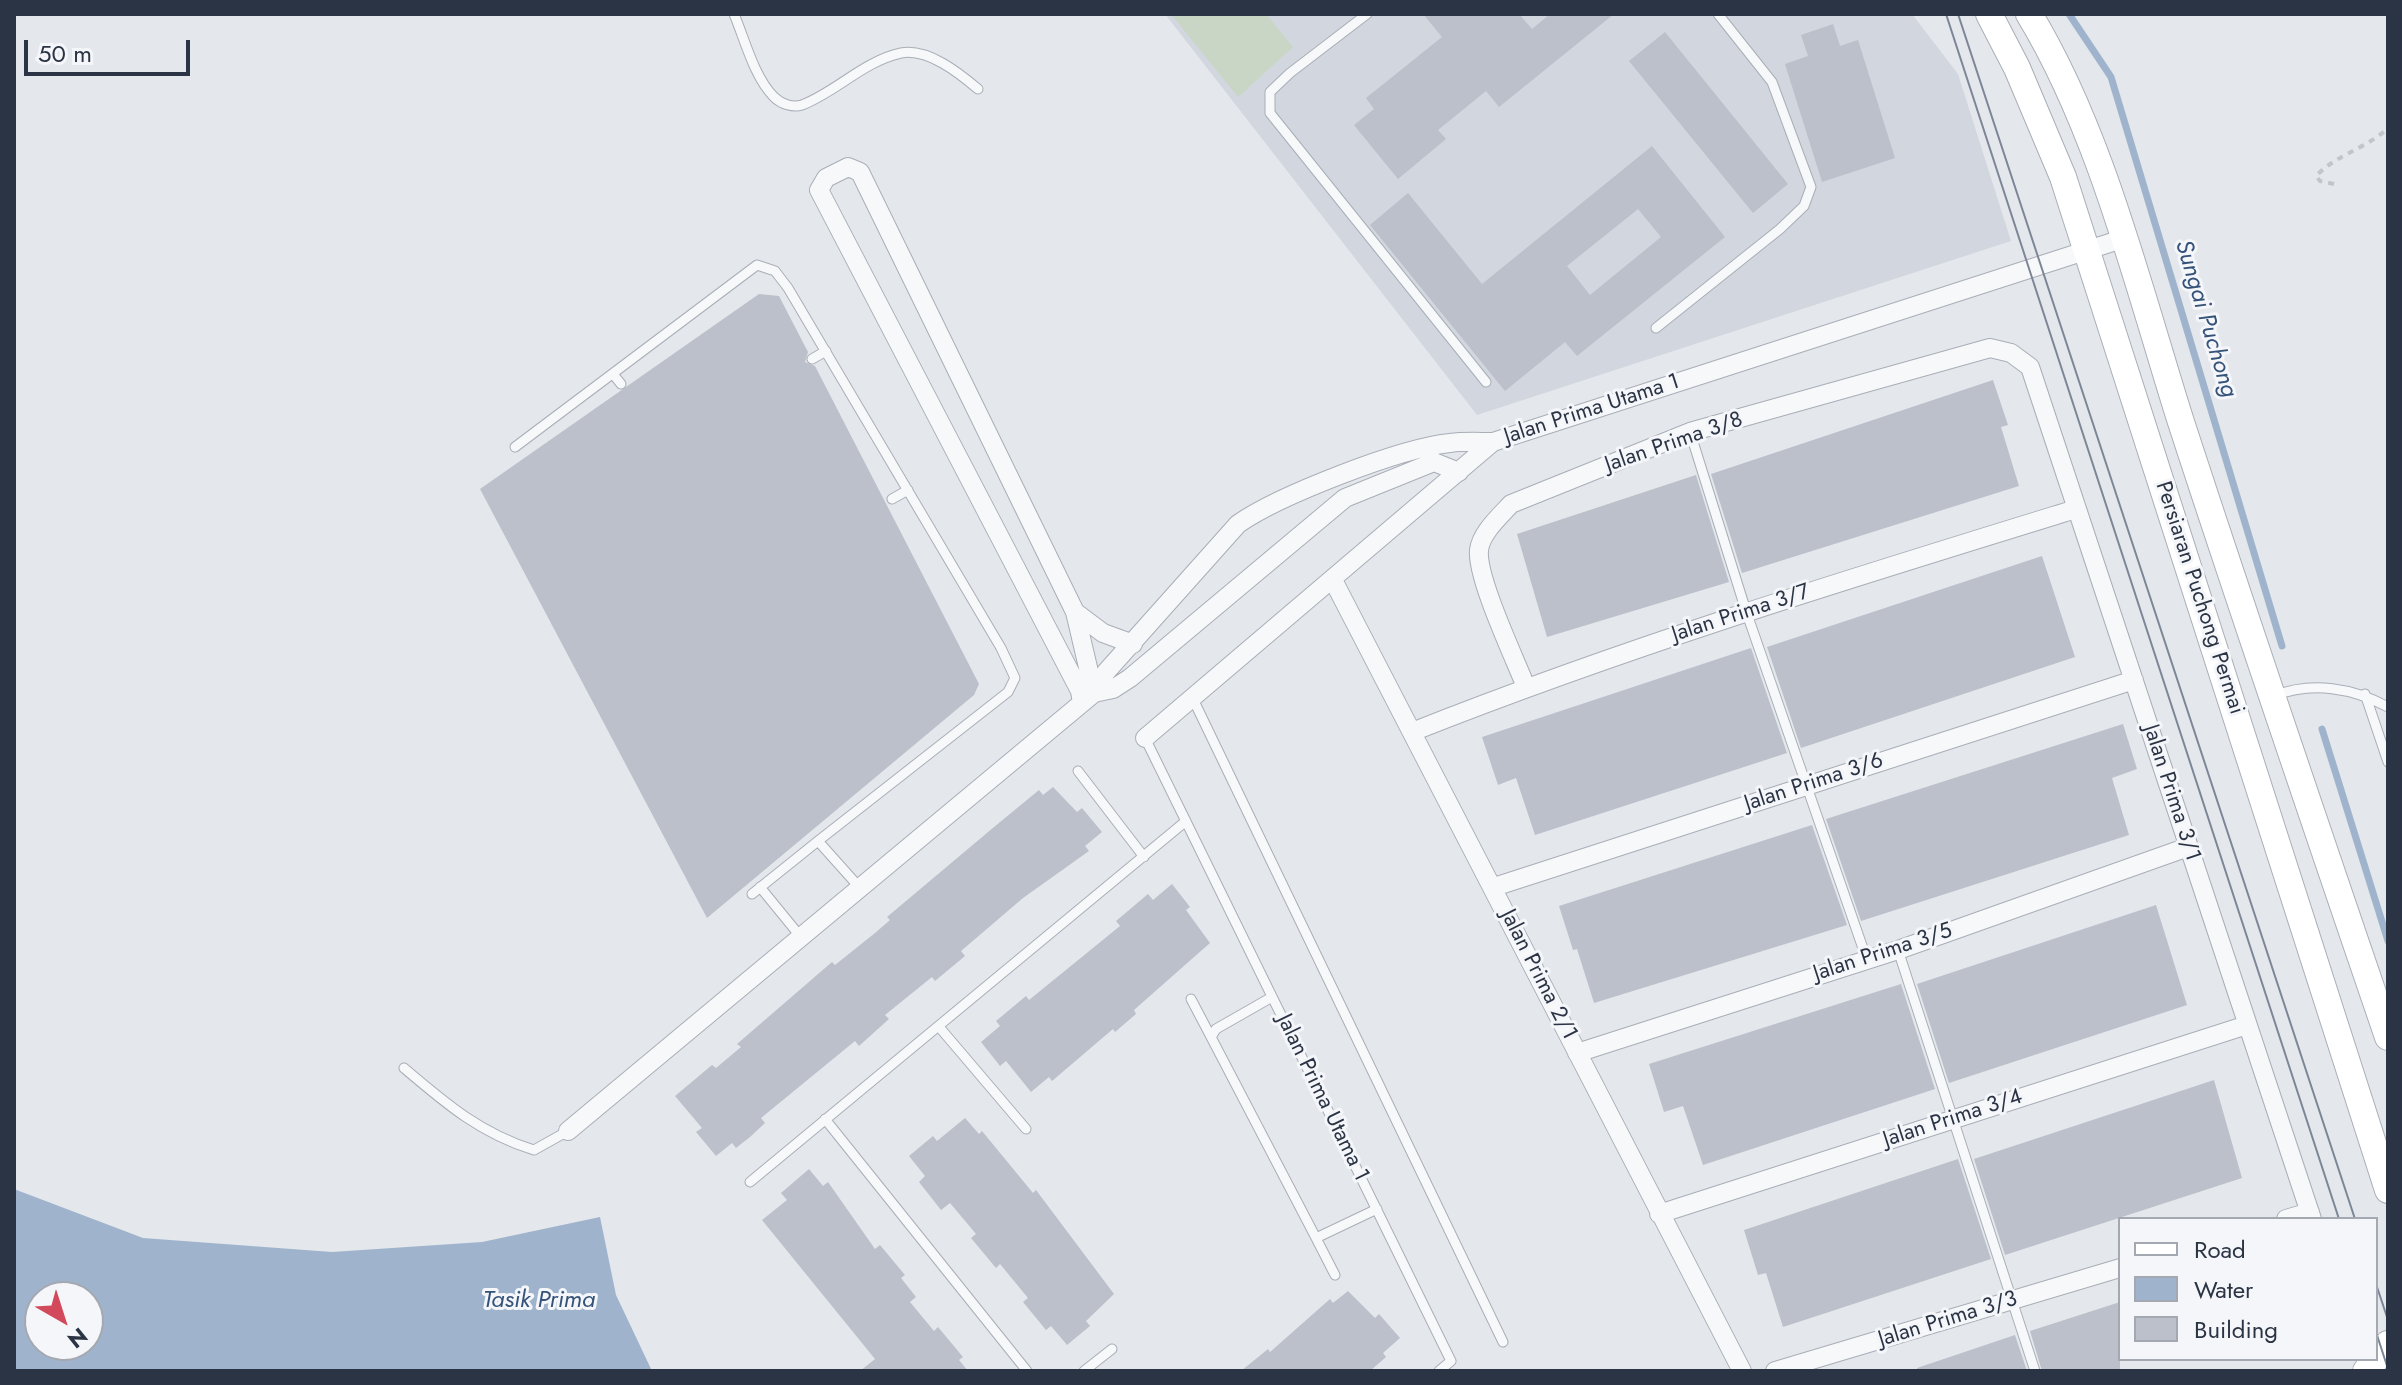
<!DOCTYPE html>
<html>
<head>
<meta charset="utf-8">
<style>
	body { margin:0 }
	#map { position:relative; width:2402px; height:1385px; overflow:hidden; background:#e4e7ec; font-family:Jost,sans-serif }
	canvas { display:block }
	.frame { position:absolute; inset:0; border:16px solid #2b3445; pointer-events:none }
	.legend { position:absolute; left:2118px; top:1217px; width:260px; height:144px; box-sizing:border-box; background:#f4f6f9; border:2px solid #a4a8b1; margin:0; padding:10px 14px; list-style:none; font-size:24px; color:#2b3445 }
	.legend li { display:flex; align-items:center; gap:16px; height:40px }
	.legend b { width:40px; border:2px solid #a4a8b1 }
	.north { position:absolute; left:24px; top:1281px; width:80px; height:80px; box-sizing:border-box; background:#f4f6f9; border:2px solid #a4a8b1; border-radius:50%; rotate:141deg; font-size:22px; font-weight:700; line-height:32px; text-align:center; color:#2b3445 }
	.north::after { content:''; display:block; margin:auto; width:28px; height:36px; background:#d1495b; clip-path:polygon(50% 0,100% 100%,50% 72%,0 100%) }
	.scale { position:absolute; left:24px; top:40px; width:166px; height:36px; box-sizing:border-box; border:4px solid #2b3445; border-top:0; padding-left:10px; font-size:24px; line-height:28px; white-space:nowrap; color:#2b3445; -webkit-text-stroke:6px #f4f6f9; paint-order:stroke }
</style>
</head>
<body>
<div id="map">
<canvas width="2402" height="1385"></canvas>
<div class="frame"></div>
<ul class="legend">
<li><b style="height:10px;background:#fff"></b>Road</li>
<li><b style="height:22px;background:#9fb4cc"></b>Water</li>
<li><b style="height:22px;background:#bbc0ca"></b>Building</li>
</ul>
<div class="north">N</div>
<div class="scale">50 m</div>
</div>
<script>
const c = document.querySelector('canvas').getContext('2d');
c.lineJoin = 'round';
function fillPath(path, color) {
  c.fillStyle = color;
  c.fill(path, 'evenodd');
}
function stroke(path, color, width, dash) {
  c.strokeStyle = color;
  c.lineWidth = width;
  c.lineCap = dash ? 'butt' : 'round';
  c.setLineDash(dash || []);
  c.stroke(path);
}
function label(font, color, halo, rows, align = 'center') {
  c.font = font + ' Jost,sans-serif';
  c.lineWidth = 6;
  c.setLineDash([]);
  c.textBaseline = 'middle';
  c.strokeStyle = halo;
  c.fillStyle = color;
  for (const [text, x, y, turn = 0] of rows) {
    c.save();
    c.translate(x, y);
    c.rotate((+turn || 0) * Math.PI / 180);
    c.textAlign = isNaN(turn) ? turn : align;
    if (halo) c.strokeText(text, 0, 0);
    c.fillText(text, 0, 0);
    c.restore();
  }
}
fillPath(new Path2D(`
	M1165 14H1912L1958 74 2011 241 1477 415Z`), '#d2d6de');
fillPath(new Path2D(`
	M1171 14H1266L1293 47 1238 97Z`), '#c9d6c5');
fillPath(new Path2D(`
	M14 1189 143 1238 332 1252 482 1242 600 1217 616 1295 652 1371H14ZM40 1297H88V1345H40Z`), '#9fb4cc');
stroke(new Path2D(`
	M2069 14 2111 77 2282 646
	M2322 729 2388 941`), '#9fb4cc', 7);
fillPath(new Path2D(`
	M1423 14H1519L1532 29 1550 14H1614L1499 107 1486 91 1438 130 1446 139 1398 179 1354 125 1374 109 1366 98 1442 37Z
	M1833 24 1840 46 1858 40 1895 158 1822 182 1785 64 1808 56 1801 35Z
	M1665 32 1788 184 1753 213 1629 61Z
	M1652 146 1725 237 1577 356 1565 342 1505 391 1370 225 1408 193 1482 284ZM1638 209 1661 237 1590 295 1567 266Z
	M759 294 779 296 808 352 805 362 815 366 979 684 974 695 707 918 480 489Z
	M1993 380 2008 425 2001 427 2019 486 1742 573 1711 474Z
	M1696 475 1729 582 1547 637 1517 534Z
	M2042 556 2075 657 1801 748 1767 647Z
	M1751 648 1787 753 1535 835 1516 778 1498 785 1482 737Z
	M2123 724 2137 769 2112 778 2129 835 1861 921 1826 819Z
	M1053 787 1077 812 1082 808 1102 832 1085 846 1089 851 1023 898 961 951 965 956 935 981 932 977 885 1015 889 1019 859 1046 855 1041 761 1118 765 1123 750 1137 736 1148 732 1143 716 1156 696 1132 702 1128 675 1096 712 1065 716 1068 741 1047 737 1044 832 962 835 965 875 933 890 920 887 917 994 827 1039 790 1043 795Z
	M1812 825 1847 925 1594 1003 1577 949 1573 950 1559 906Z
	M1172 884 1190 907 1186 910 1210 943 1134 1010 1136 1014 1115 1032 1113 1029 1052 1081 1049 1077 1031 1092 1006 1061 1000 1066 981 1042 1000 1026 996 1021 1026 996 1029 1000 1120 926 1116 921 1148 894 1153 900Z
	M2156 905 2187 1005 1949 1083 1917 984Z
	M1901 984 1935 1089 1703 1165 1683 1106 1664 1112 1649 1064Z
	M2214 1080 2242 1178 2005 1255 1974 1159Z
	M965 1118 979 1134 982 1131 1033 1193 1036 1190 1114 1294 1086 1321 1090 1326 1067 1345 1051 1326 1046 1330 1023 1302 1028 1298 1000 1264 996 1268 971 1238 976 1234 950 1203 941 1210 919 1182 925 1176 909 1156 933 1136 937 1141Z
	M1958 1159 1991 1259 1783 1327 1766 1273 1758 1275 1744 1230Z
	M809 1169 823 1186 828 1182 875 1249 880 1245 905 1275 901 1278 916 1297 910 1302 934 1331 938 1327 963 1357 959 1360 968 1371H860L875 1359 762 1220 787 1200 781 1193Z
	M1348 1291 1375 1318 1379 1314 1400 1338 1383 1353 1386 1357 1370 1371H1241L1268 1349 1270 1352 1330 1299 1333 1303Z
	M2120 1302V1371H2042L2030 1331Z
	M2015 1335 2027 1371H1917V1368Z`), '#bbc0ca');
const service = new Path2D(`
	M734 14C745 40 754 77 774 97 781 104 793 108 802 105 836 92 864 61 901 53 928 48 959 73 978 89
	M1367 14 1290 73 1270 92V113L1486 382
	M1656 328 1780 229 1804 206 1811 187 1772 82 1718 14
	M812 359 826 351
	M613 374 621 384
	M1690 432 1746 611 1867 960
	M515 447 757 265 775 271 788 288 1001 648 1015 678 1008 692 818 841 860 888
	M892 499 908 490
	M2365 694 2388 762
	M2274 696C2312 681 2353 688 2388 707
	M1193 699 1503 1342
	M1145 738 1451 1361 1439 1371
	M1078 771 1144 857
	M760 887 800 936
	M752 894 818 841
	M1898 950 2035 1371
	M1272 997 1216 1029 1211 1037 1316 1238 1377 1209
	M1191 999 1211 1037
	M940 1028 1026 1129
	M404 1068C445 1103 481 1134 534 1150L568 1131
	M825 1119 1027 1371
	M750 1182 1186 821
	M1316 1238 1335 1275
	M1084 1371 1112 1349`);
const minor = new Path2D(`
	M1333 580 1742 1371
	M1075 612 1094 693
	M1526 687C1515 659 1476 577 1479 550 1481 533 1500 516 1511 504L1690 432 1990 348 2011 353 2030 367 2312 1219
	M1094 693 1113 689 1130 678 1345 498 1434 462 1459 472
	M1082 703 1080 691 819 190 826 178 848 167 860 172 1075 612 1103 633 1133 644
	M1412 732C1629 646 1852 578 2076 509
	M1145 738 1493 442 2122 239
	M1494 887 2134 680
	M1577 1053 1898 950 2188 847
	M568 1131 1094 693 1106 672 1238 524C1278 496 1400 448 1450 443 1464 441 1479 442 1493 442
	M1659 1214 2247 1025
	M2286 1219 2310 1212
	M1775 1371 2120 1268`);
const secondary = new Path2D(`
	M1989 14 2017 68 2063 177 2388 1190
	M2029 14C2101 132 2139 290 2181 422 2248 628 2318 832 2388 1037
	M2366 1371 2388 1344`);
stroke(service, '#a9aeb7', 11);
stroke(minor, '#a9aeb7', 20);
stroke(secondary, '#a9aeb7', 28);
stroke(new Path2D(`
	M2334 184 2320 181 2316 176C2337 154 2366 149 2388 128`), '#c2c5cb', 4, [6, 6]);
stroke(service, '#f7f8fa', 9);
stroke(minor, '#f7f8fa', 18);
stroke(secondary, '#fff', 26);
stroke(new Path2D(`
	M1946 14 2339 1219
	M1958 14 2355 1219
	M2376 1284 2388 1320
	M2376 1332 2388 1369`), '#7d8696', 2);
label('22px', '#2b3445', '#f4f6f9', [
	["Jalan Prima Utama 1",1592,410,-18],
	["Jalan Prima 3/8",1674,443,-19],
	["Persiaran Puchong Permai",2199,598,72],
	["Jalan Prima 3/7",1741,614,-18],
	["Jalan Prima 3/6",1814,783,-18],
	["Jalan Prima 3/1",2171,793,72],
	["Jalan Prima 3/5",1883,953,-18],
	["Jalan Prima 2/1",1538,975,63],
	["Jalan Prima Utama 1",1322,1098,64],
	["Jalan Prima 3/4",1953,1119,-18],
	["Jalan Prima 3/3",1948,1320,-17]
]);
label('italic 24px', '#34527a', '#f4f6f9', [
	["Sungai Puchong",2205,319,73],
	["Tasik Prima",539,1301]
]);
</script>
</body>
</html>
